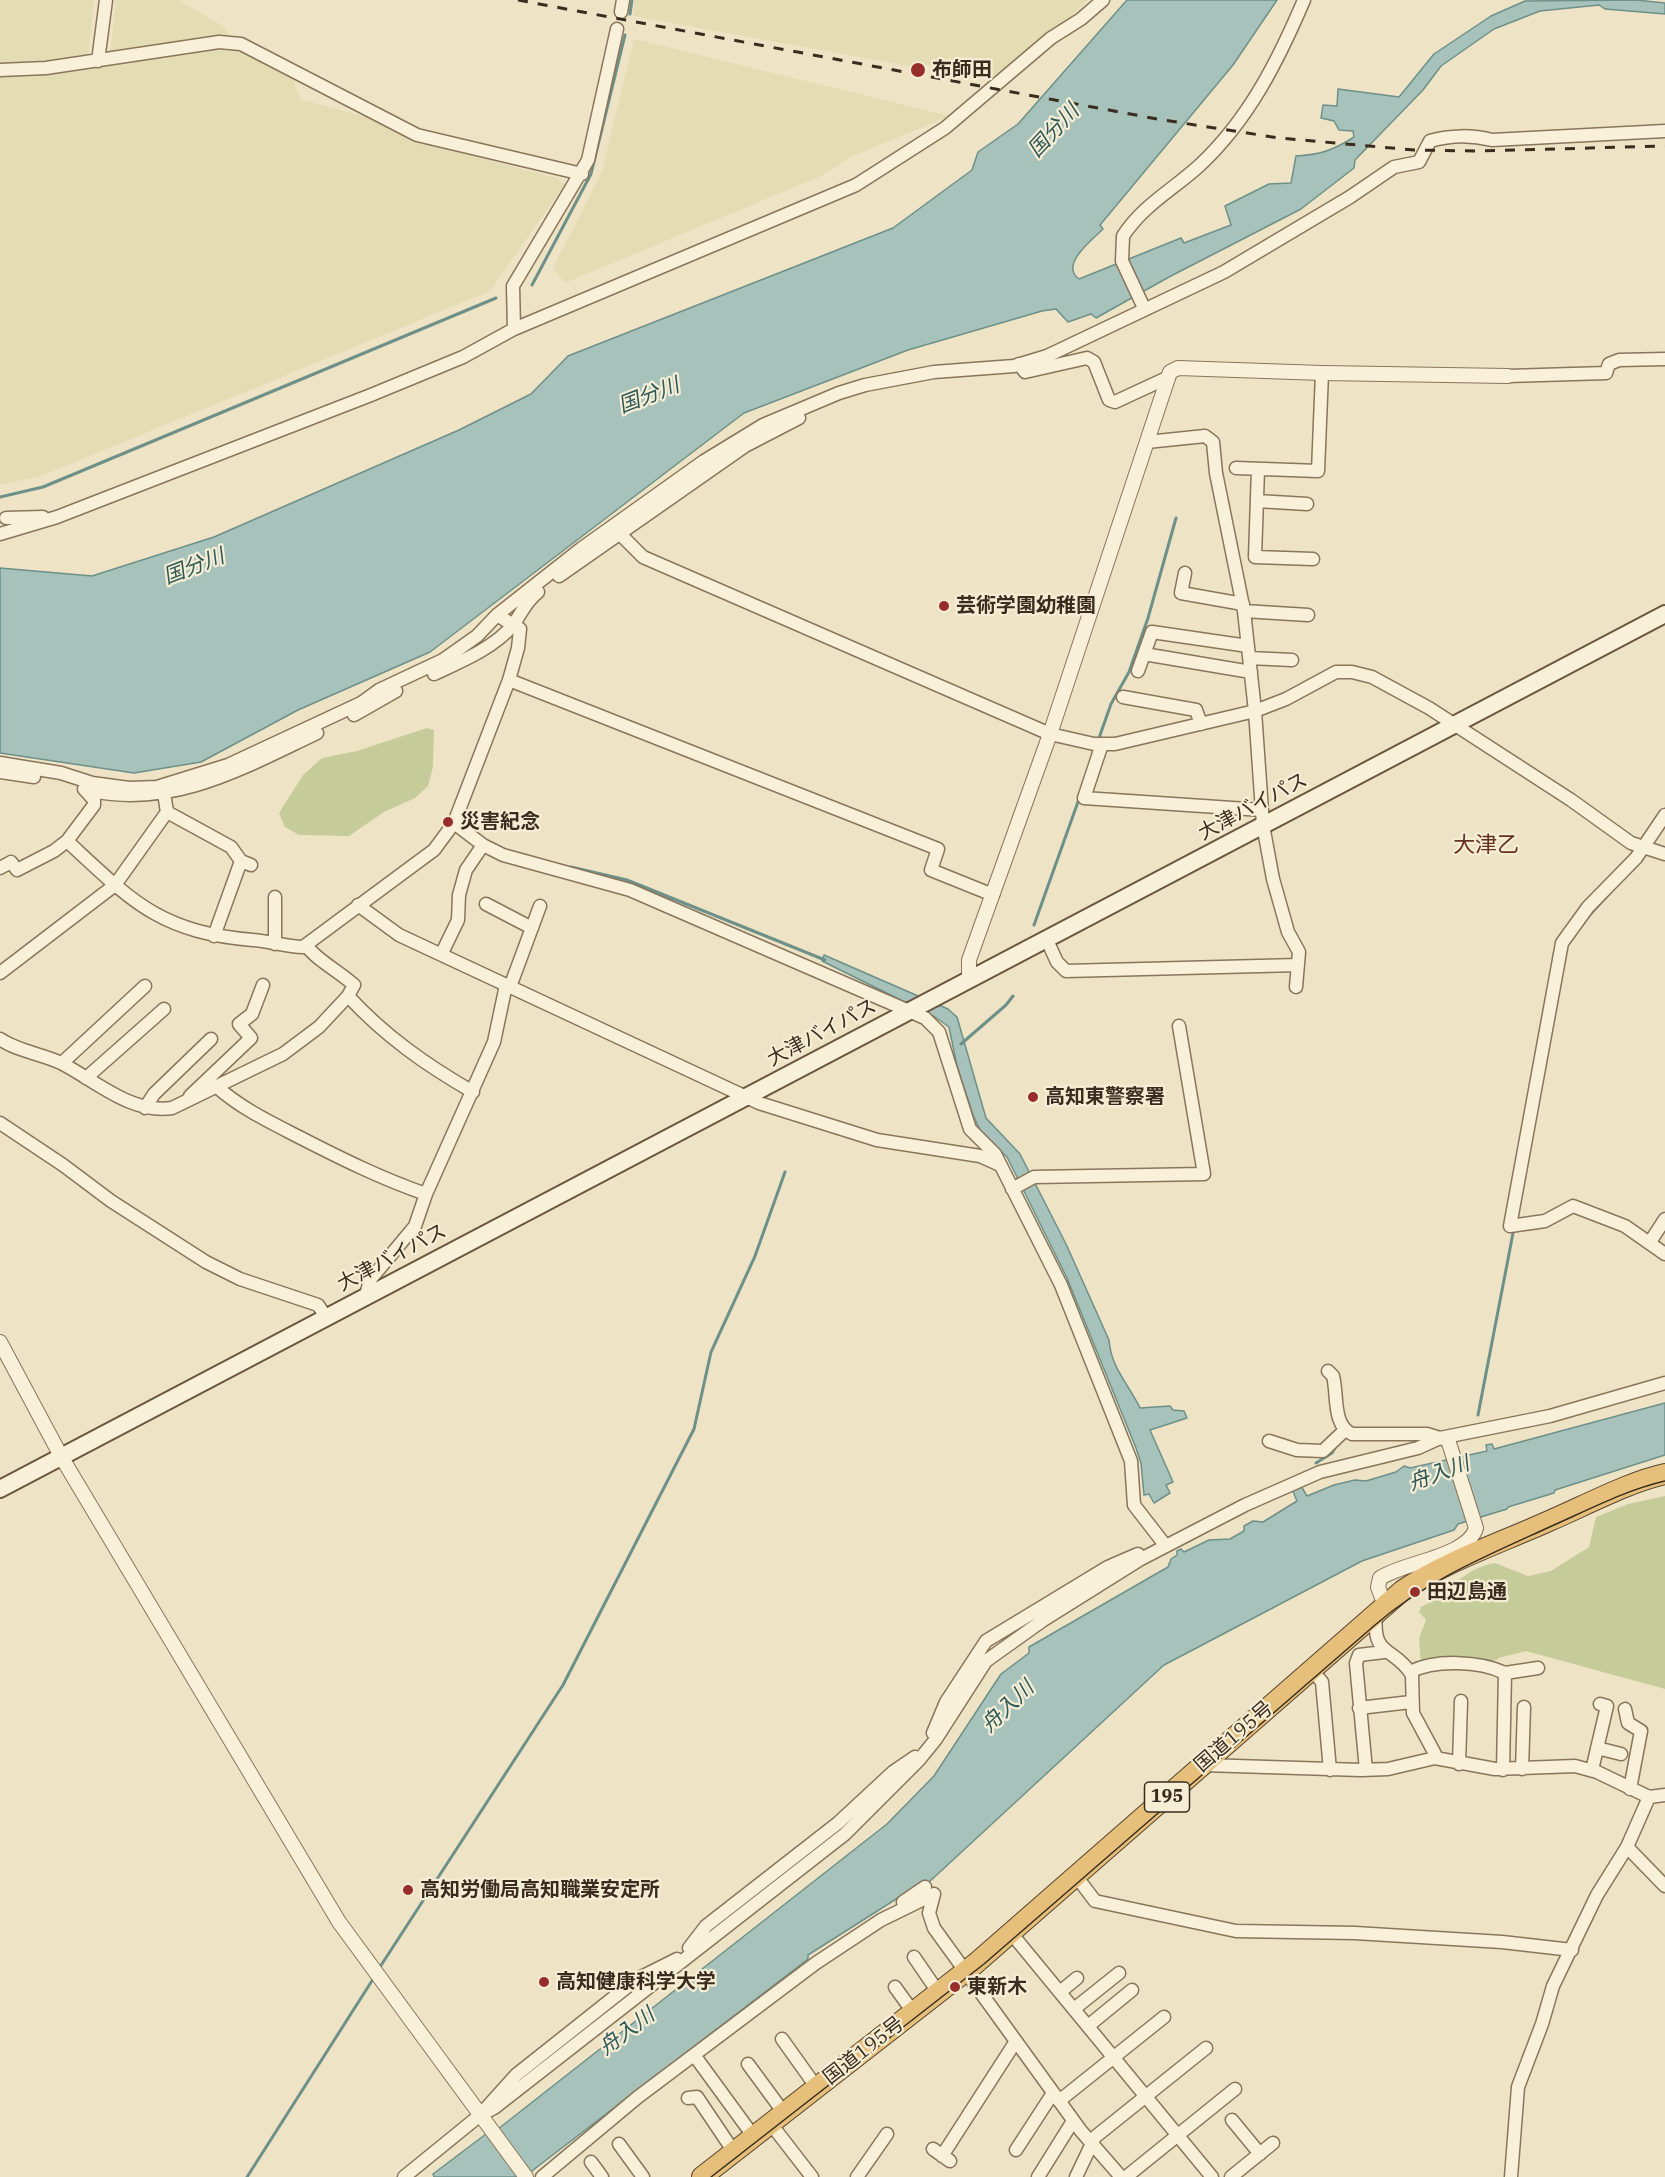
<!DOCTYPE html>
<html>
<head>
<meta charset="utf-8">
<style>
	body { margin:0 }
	canvas { display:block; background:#eee3c5 }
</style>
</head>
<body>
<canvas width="1665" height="2177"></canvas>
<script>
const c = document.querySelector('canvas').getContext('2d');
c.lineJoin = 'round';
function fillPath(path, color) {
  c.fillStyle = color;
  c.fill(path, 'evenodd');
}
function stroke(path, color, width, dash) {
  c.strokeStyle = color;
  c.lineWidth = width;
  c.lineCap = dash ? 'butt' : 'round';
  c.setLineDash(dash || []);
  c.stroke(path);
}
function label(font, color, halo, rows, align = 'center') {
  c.font = font + ' "IBM Plex Serif","Noto Sans JP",serif';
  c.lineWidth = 4.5;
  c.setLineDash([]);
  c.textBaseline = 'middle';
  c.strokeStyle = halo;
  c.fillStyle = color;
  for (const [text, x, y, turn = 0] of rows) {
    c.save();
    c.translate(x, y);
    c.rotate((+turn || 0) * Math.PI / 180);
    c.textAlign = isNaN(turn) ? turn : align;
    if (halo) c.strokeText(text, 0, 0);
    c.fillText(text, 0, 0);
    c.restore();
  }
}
fillPath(new Path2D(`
	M0 0H94L87 66 109 63 116 0H179L223 26 239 48 293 78 300 99 373 119 413 140 559 179 565 184 490 291 41 476 0 485Z
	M635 0H1087L1062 25 995 77 921 64 920 68 633 16Z
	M634 39 949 116 853 156 821 176 565 283 553 268 602 171Z`), '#e4ddb3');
fillPath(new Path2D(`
	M427 728 434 730 433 767 428 786 415 798 384 812 349 836 299 835 285 827 279 813 303 775 322 758 357 751Z
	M1665 1496V1689L1526 1651 1499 1658 1487 1665 1421 1664 1419 1638 1426 1620 1419 1612 1421 1607C1449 1594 1461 1569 1495 1563L1528 1576 1551 1571 1589 1547 1596 1517 1628 1504Z`), '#c5cc99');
const water = new Path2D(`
	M1127 0H1277L1233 65 1100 225 1103 229C1093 239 1059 265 1079 279L1181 238 1184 243 1231 225 1225 206 1269 184 1291 183 1296 156C1319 155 1334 150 1354 137L1353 131 1339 130 1334 121 1321 118 1323 105 1337 106 1338 89 1399 97 1434 54 1491 16 1525 1 1636 0 1665 3V14L1605 9 1599 5 1540 11 1494 29 1441 66 1423 90 1355 160 1354 168 1301 209 1169 277 1096 318 1091 314 1068 322 1056 309 1042 311 908 350 744 413 430 652 298 710 201 762 134 773 0 753V568L92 576 214 537 459 430 531 394 568 356 893 228 972 170 978 152 1018 124Z
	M824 955 948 1009 957 1017 986 1118 1020 1154 1066 1244 1109 1340C1111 1368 1129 1385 1140 1408L1170 1406 1173 1410 1184 1411 1187 1418 1150 1430 1173 1482 1166 1485 1170 1493 1154 1503 1149 1494 1144 1495 1141 1463 1136 1448 1067 1278 1007 1157 981 1132 973 1115 957 1066 949 1027 935 1017 822 961Z
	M1665 1403V1455L1555 1490 1554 1493 1508 1507 1507 1509 1458 1524 1454 1530 1362 1561 1164 1665 928 1883 926 1880 808 1955V1959L524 2177H434L433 2174 486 2134 498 2129 887 1824 934 1776 1001 1674 1029 1653V1647L1168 1567 1171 1559 1177 1555V1551L1181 1549 1184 1552 1209 1540 1230 1539 1244 1531V1526L1253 1521 1263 1522 1297 1501 1292 1489 1301 1486 1307 1496 1334 1485 1355 1480 1366 1481 1396 1472 1404 1466 1410 1468 1487 1451 1486 1445 1492 1444 1494 1449Z`);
fillPath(water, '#a7c2bb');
stroke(water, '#6d9089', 1.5);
stroke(new Path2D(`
	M630 14 632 0
	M532 285 591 174 625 35
	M0 497 43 487 496 298
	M1099 738 1111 704 1129 672 1148 618 1176 518
	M571 867 627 880 825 960
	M1587 918 1617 885
	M1034 925 1079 799
	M961 1044 1006 1005 1013 996
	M1478 1415 1514 1228
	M1316 1463 1332 1453 1336 1446
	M378 1970 563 1685 694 1429 711 1352 755 1256 785 1172
	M247 2177 375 1976`), '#6d9089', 3);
const minor = new Path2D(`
	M621 12 623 0
	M98 61 106 0
	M0 70 46 68 219 42 241 44 417 135 582 174
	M1144 308 1122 261 1123 236C1143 205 1174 189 1200 165 1249 119 1278 61 1304 0
	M514 329 513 286 588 160 617 29
	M1019 364 1025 372 1087 358 1094 362 1109 400 1115 402 1169 377
	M1508 376 1606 373 1609 364 1619 360 1665 359
	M1147 442 1205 436 1213 442 1216 473 1244 611 1255 711 1263 825 1273 879 1288 932 1299 952 1296 987
	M1236 468 1318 471 1322 373
	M1258 469 1255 557 1313 559
	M1257 501 1307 504
	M6 518 43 517
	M618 532 643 557 1050 734 1094 744H1115L1255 711 1286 699 1336 672H1352L1372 677 1429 708 1571 800 1631 843 1665 854
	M0 534 57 517 371 395 463 357 514 329 856 185 945 128 1051 38 1081 19 1103 0
	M1185 573 1181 593 1243 604
	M559 576 745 446 799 418
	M1244 611 1308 615
	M1144 654 1251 672
	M1249 658 1292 660
	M1138 671 1152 632 1248 646
	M434 674C460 662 494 648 513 625 522 613 525 602 538 592
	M509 680 938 849 931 870 993 895
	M1123 697 1196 710 1201 724
	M354 715 396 691
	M1102 744 1084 798 1262 810
	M0 763 61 773 92 783 129 788 157 787 228 765 361 703 379 690 443 660 477 636 497 615 582 548 704 461 763 425 839 393 865 385 934 372 1014 366 1047 356 1224 272 1350 197 1394 167 1419 162 1430 141C1450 135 1473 135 1492 140L1665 131
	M0 772 34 777
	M84 789 94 800V805L67 841C133 902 159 932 253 940 270 941 286 947 303 947L434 850 454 823 509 680 518 648 520 629 497 615
	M92 791C175 808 245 767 317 733
	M167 812 231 847 241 861 251 865
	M1665 815 1636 858 1588 907 1562 943 1510 1226 1545 1221 1573 1206 1625 1226 1665 1254
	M454 823 483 845 503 855 630 890 925 1018 939 1032 970 1129 995 1154 1061 1285 1131 1461 1134 1505 1165 1545
	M0 868 11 862 17 870 54 851 67 841
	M486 904 532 928
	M358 905 399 935 759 1103 877 1140 980 1156 1000 1165
	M214 936 241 861
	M1046 938 1057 962 1066 971 1298 965
	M275 944V897
	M306 945C316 960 339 971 354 985L348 996
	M442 953 458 920 459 895 466 870 483 845
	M0 973 115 885 167 812 164 793
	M510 987 540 906
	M0 1039C17 1051 42 1054 61 1063 96 1081 131 1114 172 1108L283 1054 319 1027 348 996C385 1036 426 1065 473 1092
	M62 1063 145 986
	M86 1078 164 1009
	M217 1087C242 1109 270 1122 299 1137 340 1158 382 1179 426 1194
	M190 1096 251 1038 239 1024 252 1014 263 985
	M145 1108 154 1094 211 1039
	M0 1123 63 1165 111 1201 206 1262 240 1279 318 1305 326 1317
	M1012 1189 1034 1177 1204 1174 1179 1026
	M1650 1242 1665 1219
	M366 1295 370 1280 415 1226 426 1194 494 1042 506 985
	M1328 1371 1333 1376C1338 1395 1332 1425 1352 1434H1427L1443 1439
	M1269 1441 1297 1450 1323 1451 1344 1431
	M1376 1615C1372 1658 1394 1646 1412 1675L1413 1713 1435 1754V1758L1495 1769 1575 1766 1597 1772 1649 1797 1627 1847 1597 1895 1553 1986 1542 2024 1518 2087 1511 2177
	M1312 1670 1322 1682 1330 1770
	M1410 1672C1435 1659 1480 1661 1505 1673L1503 1770
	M1505 1673 1538 1668
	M1359 1708 1411 1702
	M1625 1709 1628 1723 1641 1731 1630 1789
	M933 1733 946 1702 986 1641 1108 1567 1138 1554
	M1597 1748 1621 1754
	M1459 1764 1461 1701
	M1204 1765 1361 1770 1388 1769 1435 1758
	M1522 1769 1524 1707
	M1366 1770 1356 1663 1359 1655 1384 1652
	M1592 1770 1607 1706 1600 1704
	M1649 1797 1665 1795
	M1627 1847 1665 1886
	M1076 1876 1095 1901 1236 1931 1355 1933 1502 1942 1572 1950
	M934 1894 929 1913 934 1928 1081 2131 1121 2177
	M903 1902 925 1887
	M1011 1933 1212 2177
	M689 1948 706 1926 838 1823 893 1772 915 1757
	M914 1957 938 1992
	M895 1987 913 2012
	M1060 1992 1077 1978
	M1074 2009 1119 1973
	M1088 2026 1132 1990
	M782 2039 817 2088
	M697 2059 754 2137
	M748 2064 784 2113
	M688 2098 697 2097 734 2152
	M1059 2101 1164 2017
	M479 2116 494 2108 845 1834 919 1760 936 1739 986 1661 1042 1621 1141 1559 1245 1505 1320 1472 1418 1448 1440 1438 1550 1416 1665 1383
	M1232 2120 1260 2154
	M771 2124 812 2177
	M619 2144 643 2177
	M933 2149 950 2161
	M1016 2150 1053 2093
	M942 2156 1016 2041
	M591 2162 602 2177
	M404 2177 479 2116 516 2075 637 1979 677 1959
	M542 2177 638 2097 816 1963 881 1920 934 1894
	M857 2177 887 2134
	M1038 2177 1073 2121
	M1076 2177 1095 2137 1206 2048
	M1126 2177 1235 2089
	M1231 2177 1273 2143`);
const tertiary = new Path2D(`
	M969 978V960L1050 734 1170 372 1178 368 1322 373 1508 376
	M0 1342 62 1458 339 1922 526 2177
	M1385 1606 1378 1587 1380 1578C1404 1562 1468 1557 1476 1528L1449 1443`);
const secondary = new Path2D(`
	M0 1489 1665 614`);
const trunk = new Path2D(`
	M702 2177 975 1964 1403 1590C1447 1561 1500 1543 1549 1521 1582 1507 1631 1481 1665 1474`);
stroke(minor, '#89755b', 15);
stroke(tertiary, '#89755b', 16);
stroke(secondary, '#6b563e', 20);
stroke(trunk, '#57432f', 22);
stroke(minor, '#f9f0d9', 12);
stroke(tertiary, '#f9f0d9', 14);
stroke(secondary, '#f9f0d9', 16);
stroke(trunk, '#e6c07a', 20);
stroke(new Path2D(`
	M711 2177 984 1964 1375 1625C1428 1579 1491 1554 1554 1525 1590 1509 1626 1490 1665 1481`), '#3a2d1f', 1.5);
stroke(new Path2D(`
	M518 0 1157 119 1279 138 1414 150 1477 151 1665 146`), '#3a2d1f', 3, [10, 10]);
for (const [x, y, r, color] of [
	[918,70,8,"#982e2b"],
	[944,606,6,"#982e2b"],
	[448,822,6,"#982e2b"],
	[1033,1097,6,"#982e2b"],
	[1415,1592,6,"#982e2b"],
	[408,1890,6,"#982e2b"],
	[544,1982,6,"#982e2b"],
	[955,1987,6,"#982e2b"]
]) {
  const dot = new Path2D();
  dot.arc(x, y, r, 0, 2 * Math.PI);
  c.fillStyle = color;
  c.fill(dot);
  stroke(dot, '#f6edd5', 2);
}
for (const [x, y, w] of [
	[1167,1797,45]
]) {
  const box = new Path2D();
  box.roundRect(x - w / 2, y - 15, w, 30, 4.5);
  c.fillStyle = '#f6edd5';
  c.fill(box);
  stroke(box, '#3a2d1f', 1.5);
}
label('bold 18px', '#3a2d1f', null, [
	["195",1167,1797]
]);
label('bold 20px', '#3a2d1f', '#f6edd5', [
	["布師田",932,70],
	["芸術学園幼稚園",956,606],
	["災害紀念",460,822],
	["高知東警察署",1045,1097],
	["田辺島通",1427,1592],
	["高知労働局高知職業安定所",420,1890],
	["高知健康科学大学",556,1982],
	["東新木",967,1987]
], 'left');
label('20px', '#3a2d1f', '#f6edd5', [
	["大津バイパス",1253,807,-28],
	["大津バイパス",822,1033,-28],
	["大津バイパス",392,1258,-28],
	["国道195号",1234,1737,-41],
	["国道195号",864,2051,-38]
]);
label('italic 21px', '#2e5958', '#f6edd5', [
	["国分川",1054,131,-47],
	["国分川",649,396,-21],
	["国分川",194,567,-21],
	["舟入川",1439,1474,-20],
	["舟入川",1008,1707,-44],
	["舟入川",627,2032,-37]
]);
label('22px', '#66301f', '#f6edd5', [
	["大津乙",1486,846]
]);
</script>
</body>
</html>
